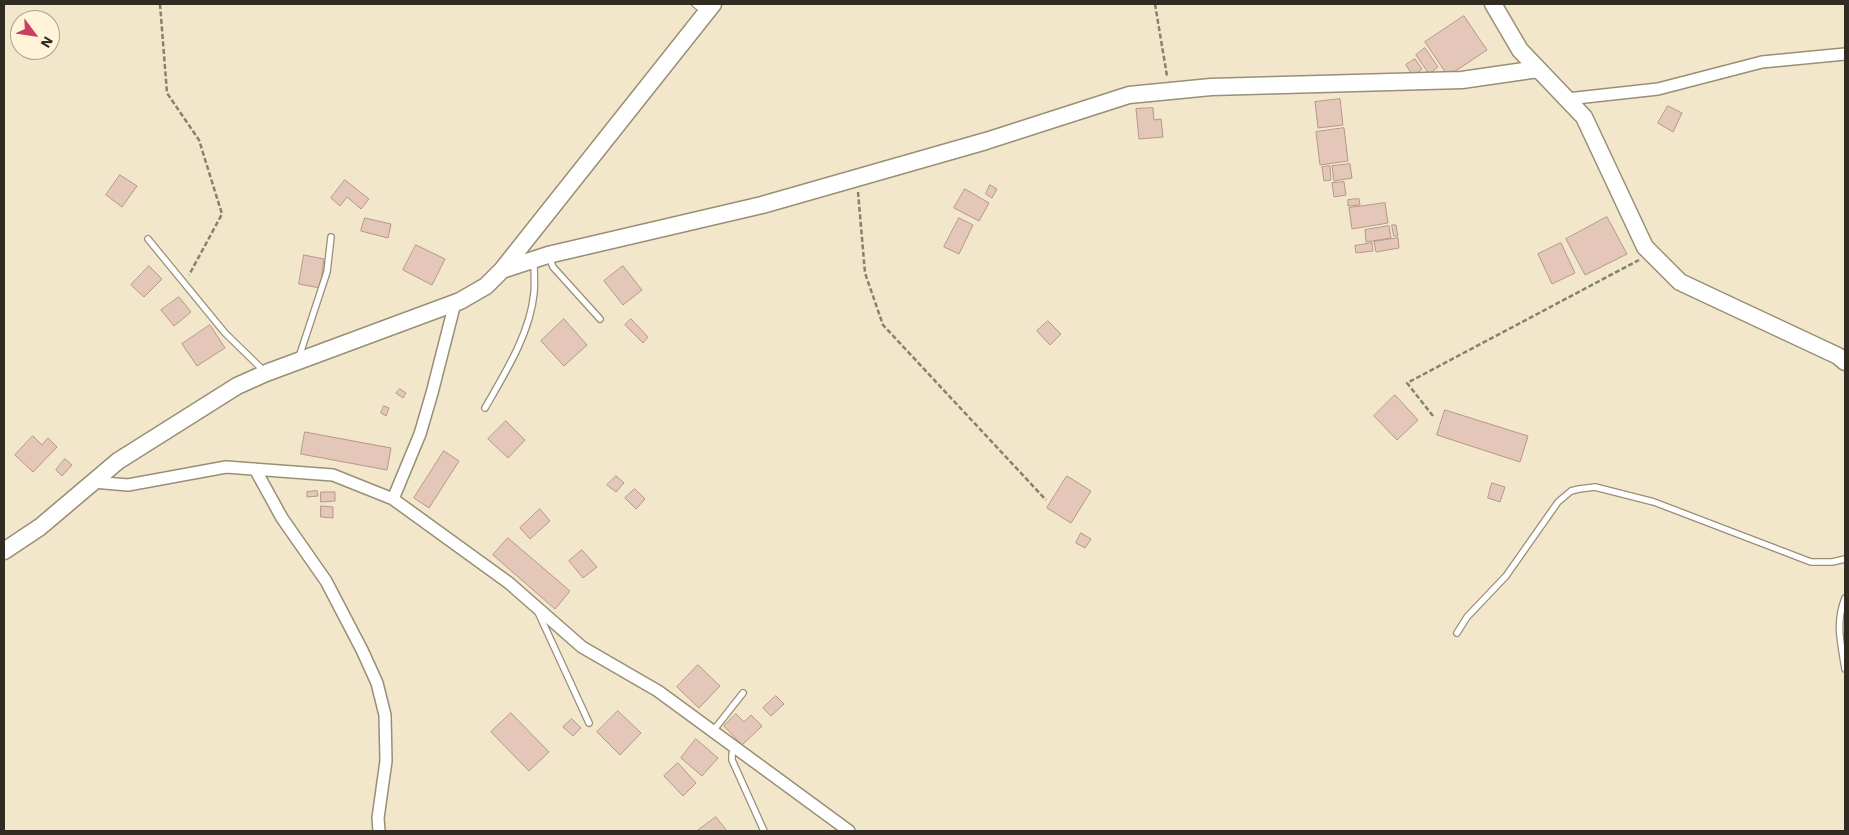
<!DOCTYPE html>
<html>
<head>
<meta charset="utf-8">
<style>
	body { margin:0 }
	#map { position:relative; width:1849px; height:835px; overflow:hidden; background:#f2e7cb; font-family:"Work Sans",sans-serif }
	canvas { display:block }
	.frame { position:absolute; inset:0; border:5px solid #302c21; pointer-events:none }
	.north { position:absolute; left:10px; top:10px; width:50px; height:50px; box-sizing:border-box; background:#fff4d8; border:1px solid #aca48f; border-radius:50%; rotate:121deg; font-size:14px; font-weight:700; line-height:20px; text-align:center; color:#302c21 }
	.north::after { content:''; display:block; margin:auto; width:18px; height:22px; background:#cd3e62; clip-path:polygon(50% 0,100% 100%,50% 72%,0 100%) }
</style>
</head>
<body>
<div id="map">
<canvas width="1849" height="835"></canvas>
<div class="frame"></div>
<div class="north">N</div>
</div>
<script>
const c = document.querySelector('canvas').getContext('2d');
c.lineJoin = 'round';
function fillPath(path, color) {
  c.fillStyle = color;
  c.fill(path, 'evenodd');
}
function stroke(path, color, width, dash) {
  c.strokeStyle = color;
  c.lineWidth = width;
  c.lineCap = dash ? 'butt' : 'round';
  c.setLineDash(dash || []);
  c.stroke(path);
}
const building = new Path2D(`
	M1464 16 1487 50 1448 76 1425 42Z
	M1425 48 1438 67 1429 74 1416 55Z
	M1415 59 1422 69 1413 76 1406 65Z
	M1340 99 1343 125 1318 128 1315 102Z
	M1668 106 1682 113 1673 132 1658 123Z
	M1153 108 1154 120 1161 119 1163 137 1139 139 1136 109Z
	M1344 128 1348 161 1320 165 1316 132Z
	M1350 164 1352 178 1334 181 1332 166Z
	M1330 166 1331 180 1324 181 1322 167Z
	M120 175 137 186 122 207 106 195Z
	M345 180 369 199 361 209 347 197 340 206 331 198Z
	M1344 182 1346 195 1334 197 1332 183Z
	M990 185 997 189 992 198 986 194Z
	M965 189 989 203 979 221 954 208Z
	M1359 199 1360 205 1348 206V200Z
	M1385 203 1388 223 1352 229 1349 208Z
	M1607 217 1627 254 1585 275 1566 239Z
	M365 218 391 224 388 238 361 231Z
	M959 218 973 225 959 254 944 247Z
	M1392 225H1396L1398 236H1394Z
	M1389 226 1391 238 1366 242 1365 230Z
	M1398 238 1399 248 1376 252 1374 242Z
	M1372 243 1373 251 1356 253 1355 246Z
	M1561 243 1575 273 1552 284 1538 254Z
	M416 245 445 259 432 285 403 270Z
	M304 255 324 259 320 288 299 284Z
	M149 266 162 279 144 297 131 285Z
	M623 266 642 290 623 305 604 281Z
	M179 297 191 312 174 326 161 310Z
	M564 319 587 345 564 366 541 341Z
	M631 319 648 337 643 343 625 325Z
	M1048 321 1061 334 1050 345 1037 331Z
	M210 325 225 348 197 366 182 344Z
	M400 389 406 393 403 398 396 393Z
	M1395 395 1418 420 1397 440 1374 416Z
	M384 406 389 408 386 416 381 413Z
	M1445 410 1528 436 1520 462 1437 435Z
	M506 421 525 440 508 458 488 439Z
	M305 432 391 448 387 470 301 454Z
	M33 436 42 445 48 438 57 447 33 472 15 455Z
	M444 451 459 461 429 508 414 498Z
	M65 459 72 465 62 476 56 470Z
	M616 476 624 483 616 492 607 485Z
	M1067 476 1091 491 1071 523 1047 508Z
	M1492 483 1505 487 1500 502 1488 498Z
	M635 489 645 499 636 509 625 498Z
	M317 491 318 496 307 497V492Z
	M321 492H335V501L321 502Z
	M321 506 333 507V518L321 517Z
	M540 509 550 521 530 539 520 528Z
	M1081 533 1091 539 1085 548 1076 543Z
	M508 538 570 591 555 609 493 555Z
	M582 550 597 567 583 578 569 561Z
	M698 665 720 686 699 708 677 687Z
	M776 696 784 704 771 716 763 708Z
	M618 711 641 733 620 755 597 732Z
	M511 713 549 752 529 771 491 732Z
	M736 714 744 722 751 715 762 726 742 745 724 726Z
	M572 719 581 728 573 736 563 727Z
	M696 739 718 758 702 776 681 758Z
	M678 763 696 783 683 796 664 776Z
	M716 817 727 831H697Z`);
fillPath(building, '#e4c7b9');
stroke(building, '#b3978a', 1);
const lane = new Path2D(`
	M695 4 705 12
	M148 239 225 333 264 371
	M549 257 553 267 600 319
	M298 360 327 272 331 237
	M485 408C505 373 530 334 534 293 535 283 534 272 534 262
	M1845 598C1835 623 1841 643 1845 669
	M538 612 589 723
	M1457 633 1467 617 1506 576 1558 502 1571 491 1579 489 1595 487 1654 502 1811 562H1832L1845 559
	M713 731 743 693
	M735 747 732 754V760L764 831`);
const street = new Path2D(`
	M1567 99 1658 89 1762 62 1845 54
	M255 469 282 518 326 581 362 650 377 683 385 715 386 761 378 818 379 831
	M93 482 128 485 226 467 333 475 393 499 509 583 582 647 658 691 849 831
	M393 499 420 434 432 393 455 303`);
const secondary = new Path2D(`
	M1493 4 1520 50 1584 117 1645 247 1680 282 1838 356 1845 362
	M502 270 548 255 762 205 986 141 1129 95 1211 87 1462 80 1538 69
	M4 551 40 527 118 461 237 386 266 373 460 301 486 286 502 270 713 4`);
stroke(lane, '#998f75', 8);
stroke(street, '#998f75', 14);
stroke(secondary, '#998f75', 19);
stroke(new Path2D(`
	M160 4 167 93 199 140 222 214 189 275
	M1155 4 1167 76
	M858 192 865 273 883 325 1046 500
	M1433 416 1407 383 1639 260`), '#88816e', 2.5, [5, 2.5]);
stroke(lane, '#fff', 5.5);
stroke(street, '#fff', 11);
stroke(secondary, '#fff', 16);
</script>
</body>
</html>
